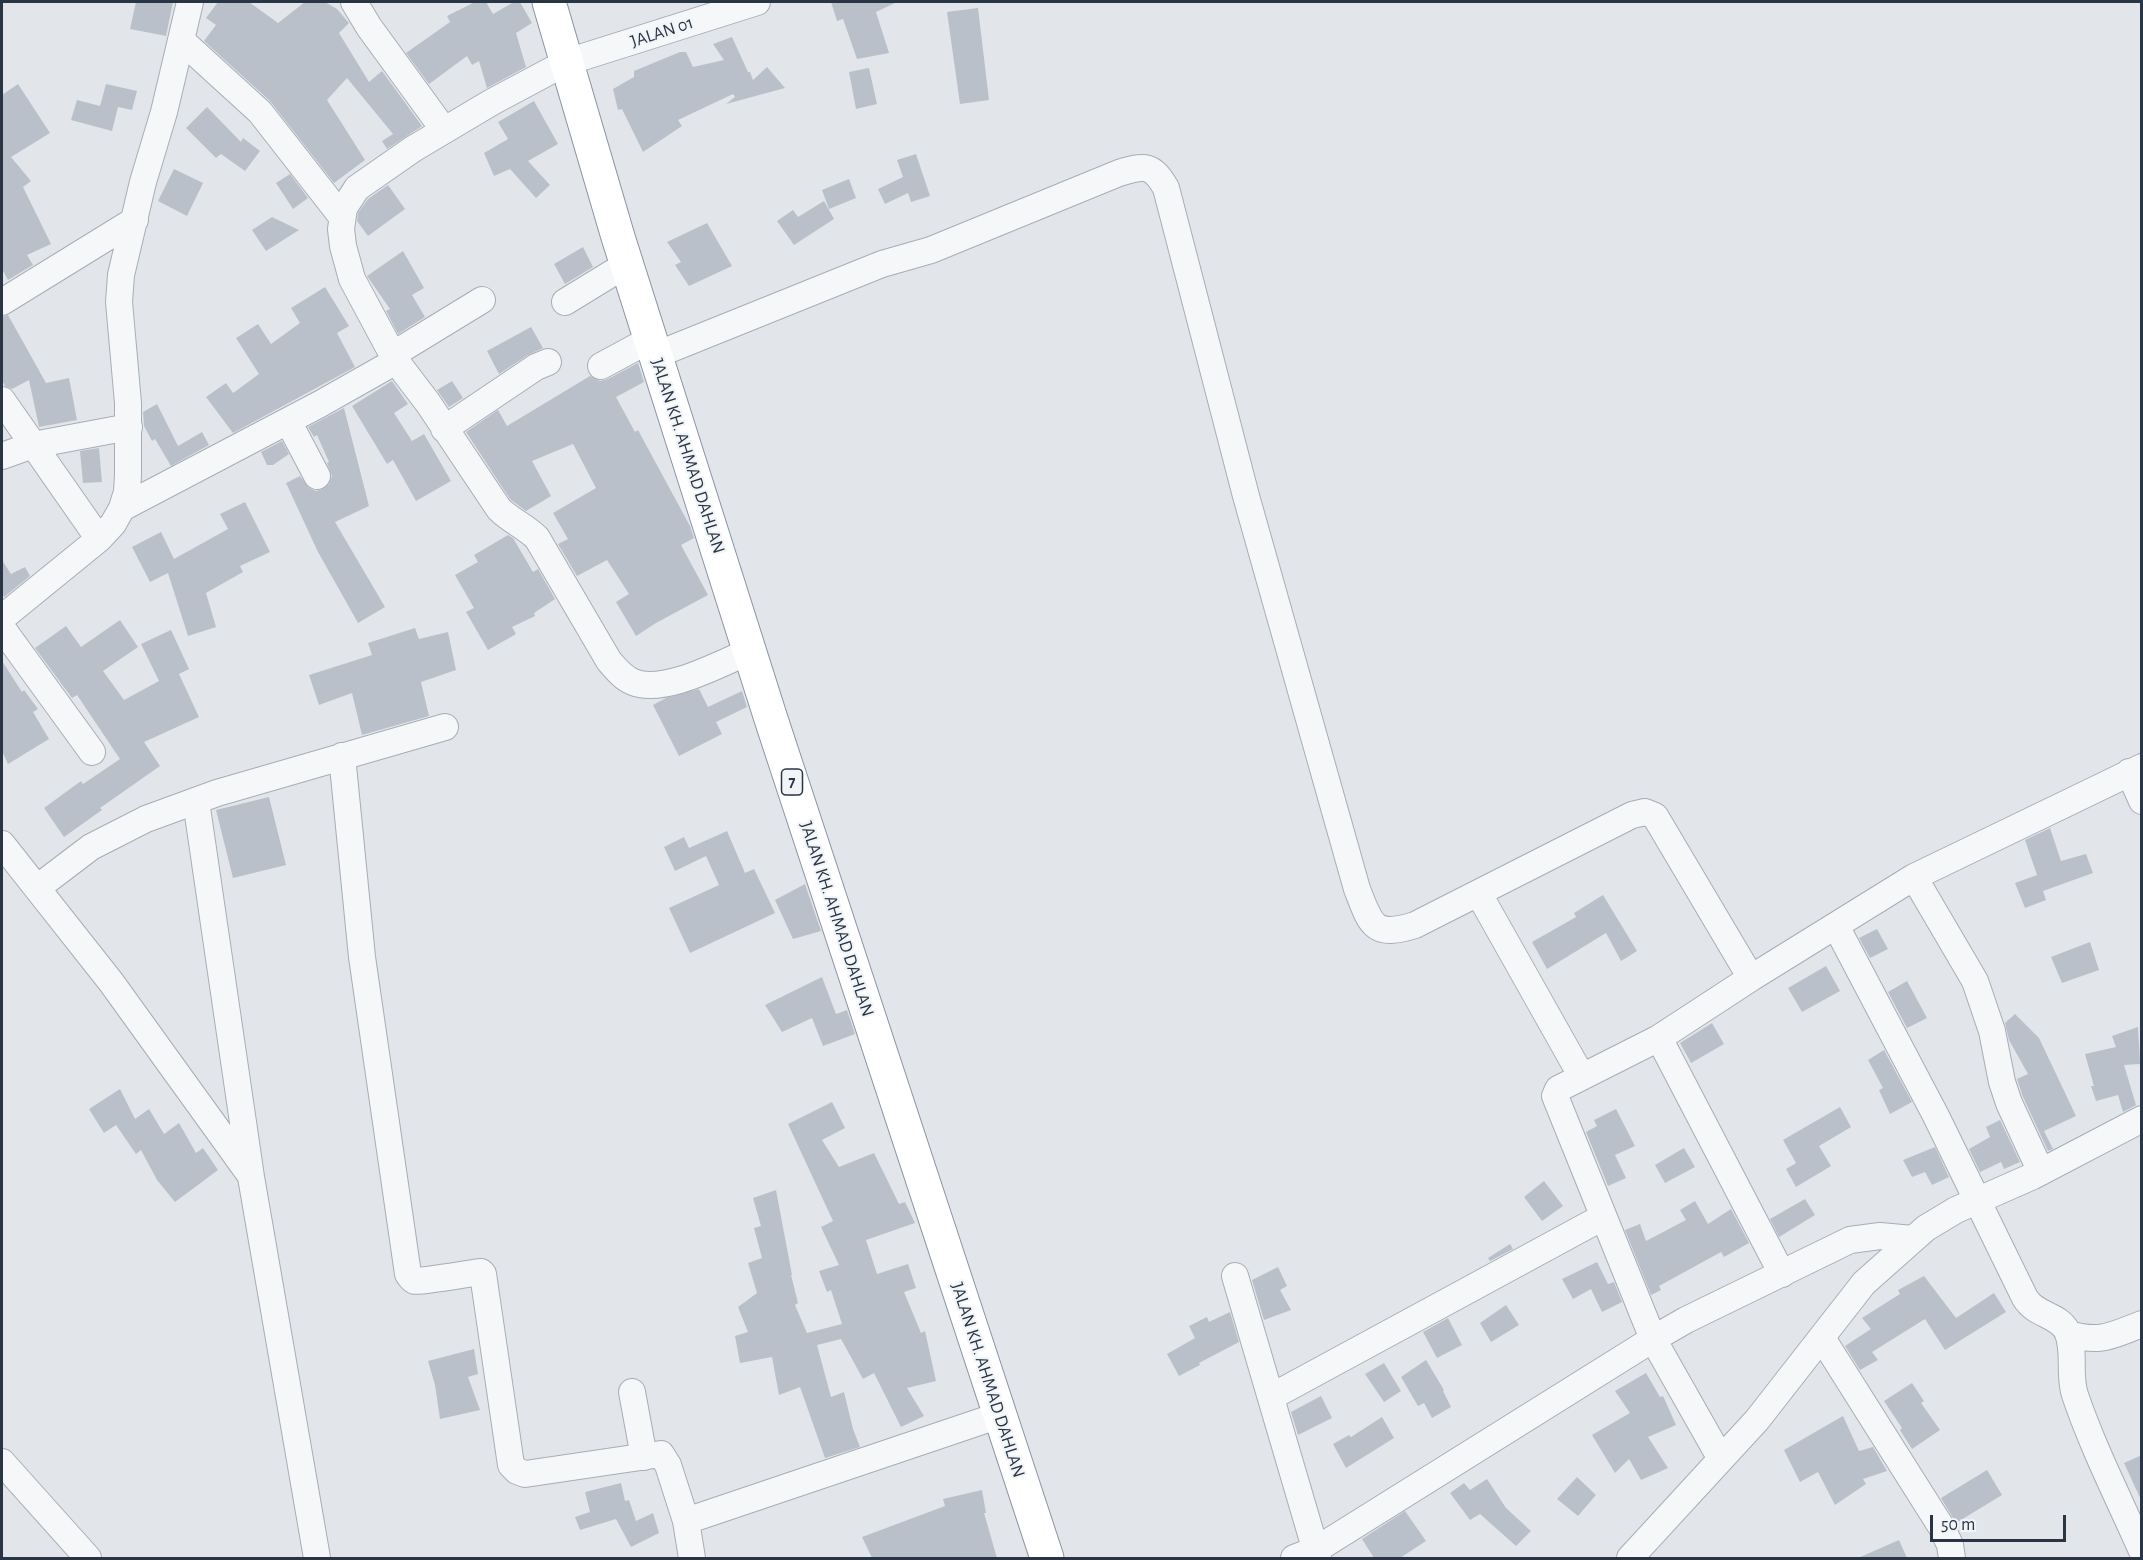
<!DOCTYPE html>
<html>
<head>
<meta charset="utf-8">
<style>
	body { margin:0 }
	#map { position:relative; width:2143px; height:1560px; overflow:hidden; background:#e2e6eb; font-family:"Alegreya Sans",sans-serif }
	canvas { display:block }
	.frame { position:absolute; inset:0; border:3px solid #293444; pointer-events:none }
	.scale { position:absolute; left:1930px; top:1515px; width:136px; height:27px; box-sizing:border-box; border:3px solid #293444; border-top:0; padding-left:8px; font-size:18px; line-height:21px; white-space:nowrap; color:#293444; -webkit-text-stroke:4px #f2f5f8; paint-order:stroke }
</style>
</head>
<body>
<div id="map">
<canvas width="2143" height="1560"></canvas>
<div class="frame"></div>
<div class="scale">50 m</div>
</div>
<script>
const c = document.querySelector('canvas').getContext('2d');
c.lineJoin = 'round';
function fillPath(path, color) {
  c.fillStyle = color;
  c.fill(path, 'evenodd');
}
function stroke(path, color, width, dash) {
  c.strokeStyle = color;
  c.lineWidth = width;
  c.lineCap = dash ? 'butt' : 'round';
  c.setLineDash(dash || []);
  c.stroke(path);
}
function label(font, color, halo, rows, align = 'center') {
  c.font = font + ' "Alegreya Sans",sans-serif';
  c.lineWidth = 4.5;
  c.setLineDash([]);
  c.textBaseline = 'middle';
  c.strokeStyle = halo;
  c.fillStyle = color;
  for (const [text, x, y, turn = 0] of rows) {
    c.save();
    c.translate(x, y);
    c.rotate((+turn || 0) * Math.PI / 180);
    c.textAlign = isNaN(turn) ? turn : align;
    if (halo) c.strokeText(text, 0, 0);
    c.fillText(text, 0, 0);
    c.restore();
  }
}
fillPath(new Path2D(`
	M136 2H173L166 36 130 29Z
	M218 2H249L278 23 305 2H325L337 9 349 23 339 33 369 82 382 71 422 126 387 149 382 141 393 134 347 78 327 100 365 160 334 183 270 101 204 41 216 25 206 18Z
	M475 2H486L493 14 514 2H520L532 23 516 33 526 67 487 88 479 61 472 65 467 56 429 84 406 53 450 22 447 16Z
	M831 2H897L876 12 889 53 857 59 843 19 837 21Z
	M978 8 989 100 960 104 947 12Z
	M732 37 748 72H750L753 80 767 67 785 88 726 104 735 97 733 94 678 120 682 126 643 152 622 109 618 110 613 89 634 77V71L680 52H686L693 67 724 60 713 44Z
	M869 68 877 104 856 109 849 72Z
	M18 84 50 133 11 157 31 181 23 187 51 244 27 255 33 265 8 280 2 269V95Z
	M106 84 137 91 132 110 118 107 112 131 71 120 77 100 100 106Z
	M534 101 558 144 528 161 550 185 536 198 510 169 494 176 484 153 508 139 498 122Z
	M207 107 241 142 243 138 260 151 245 171 221 154 216 158 186 128Z
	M916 154 930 196 911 202 908 193 885 204 878 189 903 177 897 160Z
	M174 169 203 183 187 216 158 201Z
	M290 174 308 198 293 209 276 183Z
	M849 179 856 198 829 209 822 190Z
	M388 185 405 209 368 236 357 221 358 213 368 199Z
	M824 201 834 219 794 245 777 221 793 210 798 217Z
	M272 217 299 230 266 251 252 230Z
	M707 223 732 266 689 286 675 265 681 262 667 242Z
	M583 247 593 267 565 284 554 264Z
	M403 251 424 288 412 295 425 317 398 334 386 311 390 309 367 276Z
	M325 287 349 326 337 333 355 367 233 433 206 397 226 383 233 393 259 374 236 338 258 324 271 344 300 323 291 308Z
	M8 315 46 383 69 378 77 420 39 427 29 380 12 389 5 386 2 380V317Z
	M531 327 543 348 528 355 499 374 487 351Z
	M638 363 644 382 616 397 635 432 638 430 690 526 694 538 681 545 708 595 656 623 636 636 616 602 629 594 607 560 577 576 558 544 568 539 553 513 596 488 573 444 532 461 551 496 526 511 510 499 466 432 498 410 507 426 590 376 600 381 608 379Z
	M392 381 408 404 394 413 412 441 424 434 451 481 416 501 393 460 387 464 352 406Z
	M452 381 463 398 449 407 437 390Z
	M157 404 178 446 202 432 209 445 171 466 155 439 152 441 144 426 143 412Z
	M344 408 369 506 335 522 385 607 358 623 318 552 286 483 300 476 309 488 316 491 323 489 329 484 332 476 327 463 329 462 317 435 314 437 308 427Z
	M282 441 289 454 273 465H267L261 452Z
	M99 448 102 482 83 483 80 451Z
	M245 502 270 552 240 566 243 572 206 593 216 627 188 636 168 573 150 582 132 547 161 532 174 559 228 529 220 514Z
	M508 535 513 538 533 572 538 569 555 599 534 613 535 616 512 627 516 634 488 650 466 612 474 608 455 575 478 562 474 555Z
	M2 560 11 574 25 567 30 576 4 597 2 593Z
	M120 620 138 647 103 671 124 700 159 681 141 644 171 630 189 669 179 674 199 717 144 742 160 766 100 808 102 810 64 837 44 808 81 781 83 784 120 759 77 695 72 698 35 648 66 626 81 647Z
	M415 628 419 639 448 632 456 670 421 682 429 716 362 735 352 693 319 705 309 675 372 655 368 643Z
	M2 661 22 692 24 690 38 709 33 712 49 739 8 764 2 751Z
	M699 689 708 707 742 691 747 707 716 722 722 734 679 756 653 705 666 698Z
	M269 797 286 865 233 878 216 810Z
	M2050 828 2061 861 2086 854 2093 873 2043 891 2046 900 2025 908 2015 883 2037 875 2025 840Z
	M727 831 745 873 754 869 775 913 690 953 669 908 719 885 706 856 675 871 664 847 684 837 689 848Z
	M805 884 821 931 793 939 775 900Z
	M1603 895 1637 951 1621 961 1606 933 1547 969 1532 942 1576 917 1574 913Z
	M1877 929 1888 949 1870 958 1859 938Z
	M2090 942 2099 970 2062 983 2051 957Z
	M1826 966 1840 991 1802 1012 1788 988Z
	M822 977 836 1014 847 1010 855 1034 823 1046 812 1018 782 1032 765 1005Z
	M1907 981 1927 1018 1907 1028 1888 992Z
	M2015 1014 2039 1038 2076 1116 2044 1131 2053 1149 2048 1151 2023 1097 2017 1079 2028 1074 2009 1040 2005 1023Z
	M1712 1023 1724 1044 1691 1063 1680 1043Z
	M2138 1027 2140 1064 2124 1065 2136 1105 2123 1112 2118 1095 2096 1101 2091 1086H2094L2085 1054 2116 1047 2112 1036Z
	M1884 1050 1912 1102 1890 1114 1879 1090 1883 1088 1868 1060Z
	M120 1089 135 1119 149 1109 164 1134 179 1123 196 1153 203 1148 218 1170 175 1202 157 1180 141 1150 136 1154 116 1125 104 1133 89 1109Z
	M832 1102 845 1128 822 1140 839 1167 874 1153 899 1204 905 1202 915 1223 866 1240 877 1274 908 1264 916 1288 904 1292 921 1333 925 1331 936 1381 907 1388 924 1416 901 1427 874 1373 863 1379 841 1339 817 1345 831 1397 844 1392 853 1429 860 1447 825 1458 800 1387 779 1395 772 1357 740 1363 735 1336 748 1332 738 1307 757 1293 748 1263 762 1258 754 1228 761 1226 753 1198 776 1190 792 1275H791L798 1303 795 1305 807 1333 842 1324 831 1290 827 1292 819 1271 839 1265 821 1227 833 1221 788 1124Z
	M1840 1107 1851 1127 1819 1146 1831 1166 1796 1187 1786 1169 1796 1163 1783 1140Z
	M1616 1109 1635 1146 1615 1155 1626 1178 1608 1186 1586 1132 1597 1126 1594 1120Z
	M2000 1120 2020 1162 2004 1169 2001 1162 1980 1172 1969 1149 1990 1137 1986 1127Z
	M1935 1147 1949 1177 1932 1185 1925 1172 1912 1177 1903 1160Z
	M1684 1148 1695 1167 1665 1183 1655 1165Z
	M1544 1181 1563 1206 1542 1221 1524 1197Z
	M1805 1199 1815 1215 1779 1237 1770 1219Z
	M1695 1201 1708 1224 1731 1209 1749 1243 1724 1257 1721 1252 1659 1286 1661 1290 1651 1295 1625 1230 1640 1224 1646 1241 1686 1220 1680 1210Z
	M1510 1244 1513 1249 1490 1261 1488 1258Z
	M1597 1262 1608 1284 1614 1282 1622 1302 1602 1312 1591 1289 1573 1299 1562 1279Z
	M1278 1267 1287 1286 1280 1290 1291 1310 1264 1320 1252 1280Z
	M1924 1276 1956 1318 1994 1293 2006 1312 1945 1350 1925 1319 1872 1352 1878 1360 1860 1370 1845 1346 1871 1329 1862 1318 1900 1294 1898 1290Z
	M1506 1305 1519 1325 1491 1342 1480 1323Z
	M1230 1312 1239 1342 1199 1363 1200 1365 1179 1376 1167 1354 1195 1338 1189 1326 1207 1317 1209 1322Z
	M1448 1318 1462 1345 1437 1358 1423 1332Z
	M474 1349 478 1374 468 1377 480 1410 440 1419 435 1385 428 1361Z
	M1426 1360 1444 1390 1443 1391 1451 1407 1432 1418 1424 1403 1418 1406 1401 1377Z
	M1384 1363 1401 1391 1384 1402 1365 1374Z
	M1646 1373 1660 1397 1663 1396 1676 1425 1648 1437 1668 1468 1641 1480 1629 1459 1615 1473 1592 1435 1630 1413 1615 1391Z
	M1912 1383 1924 1401 1921 1403 1940 1430 1912 1449 1900 1430 1902 1428 1884 1401Z
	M1321 1396 1332 1418 1298 1435 1291 1412Z
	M1843 1416 1859 1451 1873 1447 1887 1471 1863 1479 1866 1484 1835 1505 1818 1472 1800 1482 1784 1450Z
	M1382 1417 1394 1438 1346 1468 1333 1444 1349 1435 1351 1437Z
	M2142 1455V1502L2124 1463Z
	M1987 1470 2002 1495 1956 1523 1941 1498Z
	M1577 1477 1596 1495 1578 1516 1557 1499Z
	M1487 1479 1506 1508 1531 1531 1516 1546 1480 1514 1470 1520 1450 1493 1464 1483 1470 1490Z
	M621 1483 625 1501 629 1500 636 1521 653 1513 659 1533 631 1547 616 1519 580 1530 575 1517 590 1512 585 1492Z
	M982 1490 986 1513H984L997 1558H872L862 1537 945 1506 943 1499Z
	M1405 1511 1426 1541 1400 1558H1374L1362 1539Z
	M1899 1540 1907 1558H1858Z`), '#b9c0c9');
const minor = new Path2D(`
	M354 2 369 27 444 130
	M181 40 260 112 342 217
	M2 302 135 220
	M565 302 627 264
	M392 355 482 300
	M656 355 882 264 931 250 1119 173C1145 165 1152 164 1166 188L1246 496 1357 889C1371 925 1373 938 1415 925L1632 815 1645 812 1655 816 1751 978 1914 877 2142 767
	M601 366 651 339
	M2 400 99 539
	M288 421 317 476
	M444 429 536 367 548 362
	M2 456 33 445 129 427
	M122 508 320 404 396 361
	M2 618 99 539 113 524 122 508 127 492 128 475V403L119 302 121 275 143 182 164 112 190 2
	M2 628 92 752
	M750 651C721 663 664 695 633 682 623 678 616 669 609 661L537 538C525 526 511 521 499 509L428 403 396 361 352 279 343 246 341 229 344 208 357 188 413 149 492 102 567 62 757 2
	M342 756 362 957 408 1274C411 1278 411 1279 415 1281 418 1282 472 1273 481 1272L483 1274 511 1465 517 1471 525 1474 661 1454 668 1465 686 1521 1000 1415
	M2129 772 2142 801
	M196 801 251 1177 317 1558
	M2 844 111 982 248 1172
	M1914 877 1975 981 1992 1031 2002 1082 2009 1103 2041 1172
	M37 888 91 847 146 819 217 793 445 727
	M1479 894 1582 1077
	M1836 926 1936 1116 2025 1298C2036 1316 2058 1314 2067 1331 2076 1350 2068 1375 2075 1395 2093 1448 2119 1499 2142 1551
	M1659 1038 1782 1274
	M1235 1276 1318 1558
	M2068 1334C2102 1343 2110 1336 2142 1324
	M1822 1338 1942 1528 1950 1545 1952 1558
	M632 1392 644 1457
	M1271 1397 1603 1217
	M1721 1459 1653 1339 1555 1096 1558 1089 1659 1038 1751 978
	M2 1462 88 1558
	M686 1521 692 1558
	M1294 1558 1317 1549 1653 1339 1686 1320 1850 1240 1880 1236 1913 1239
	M1630 1558 1757 1420 1864 1283 1926 1228 1956 1210 2033 1176 2142 1119`);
const highway = new Path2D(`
	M549 2 618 237 771 719 1047 1558`);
stroke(minor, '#a7adb6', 28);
stroke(highway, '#8994a3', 35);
stroke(minor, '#f5f7f9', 26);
stroke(highway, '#fff', 33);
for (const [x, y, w] of [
	[792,782,21]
]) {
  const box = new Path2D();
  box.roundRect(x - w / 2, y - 13, w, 26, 4.5);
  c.fillStyle = '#f2f5f8';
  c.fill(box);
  stroke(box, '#293444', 1.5);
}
label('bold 16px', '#293444', null, [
	["7",792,782]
]);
label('18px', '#293444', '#f2f5f8', [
	["JALAN 01",662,32,-18],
	["JALAN KH. AHMAD DAHLAN",688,456,72],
	["JALAN KH. AHMAD DAHLAN",837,919,72],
	["JALAN KH. AHMAD DAHLAN",988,1380,72]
]);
</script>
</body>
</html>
